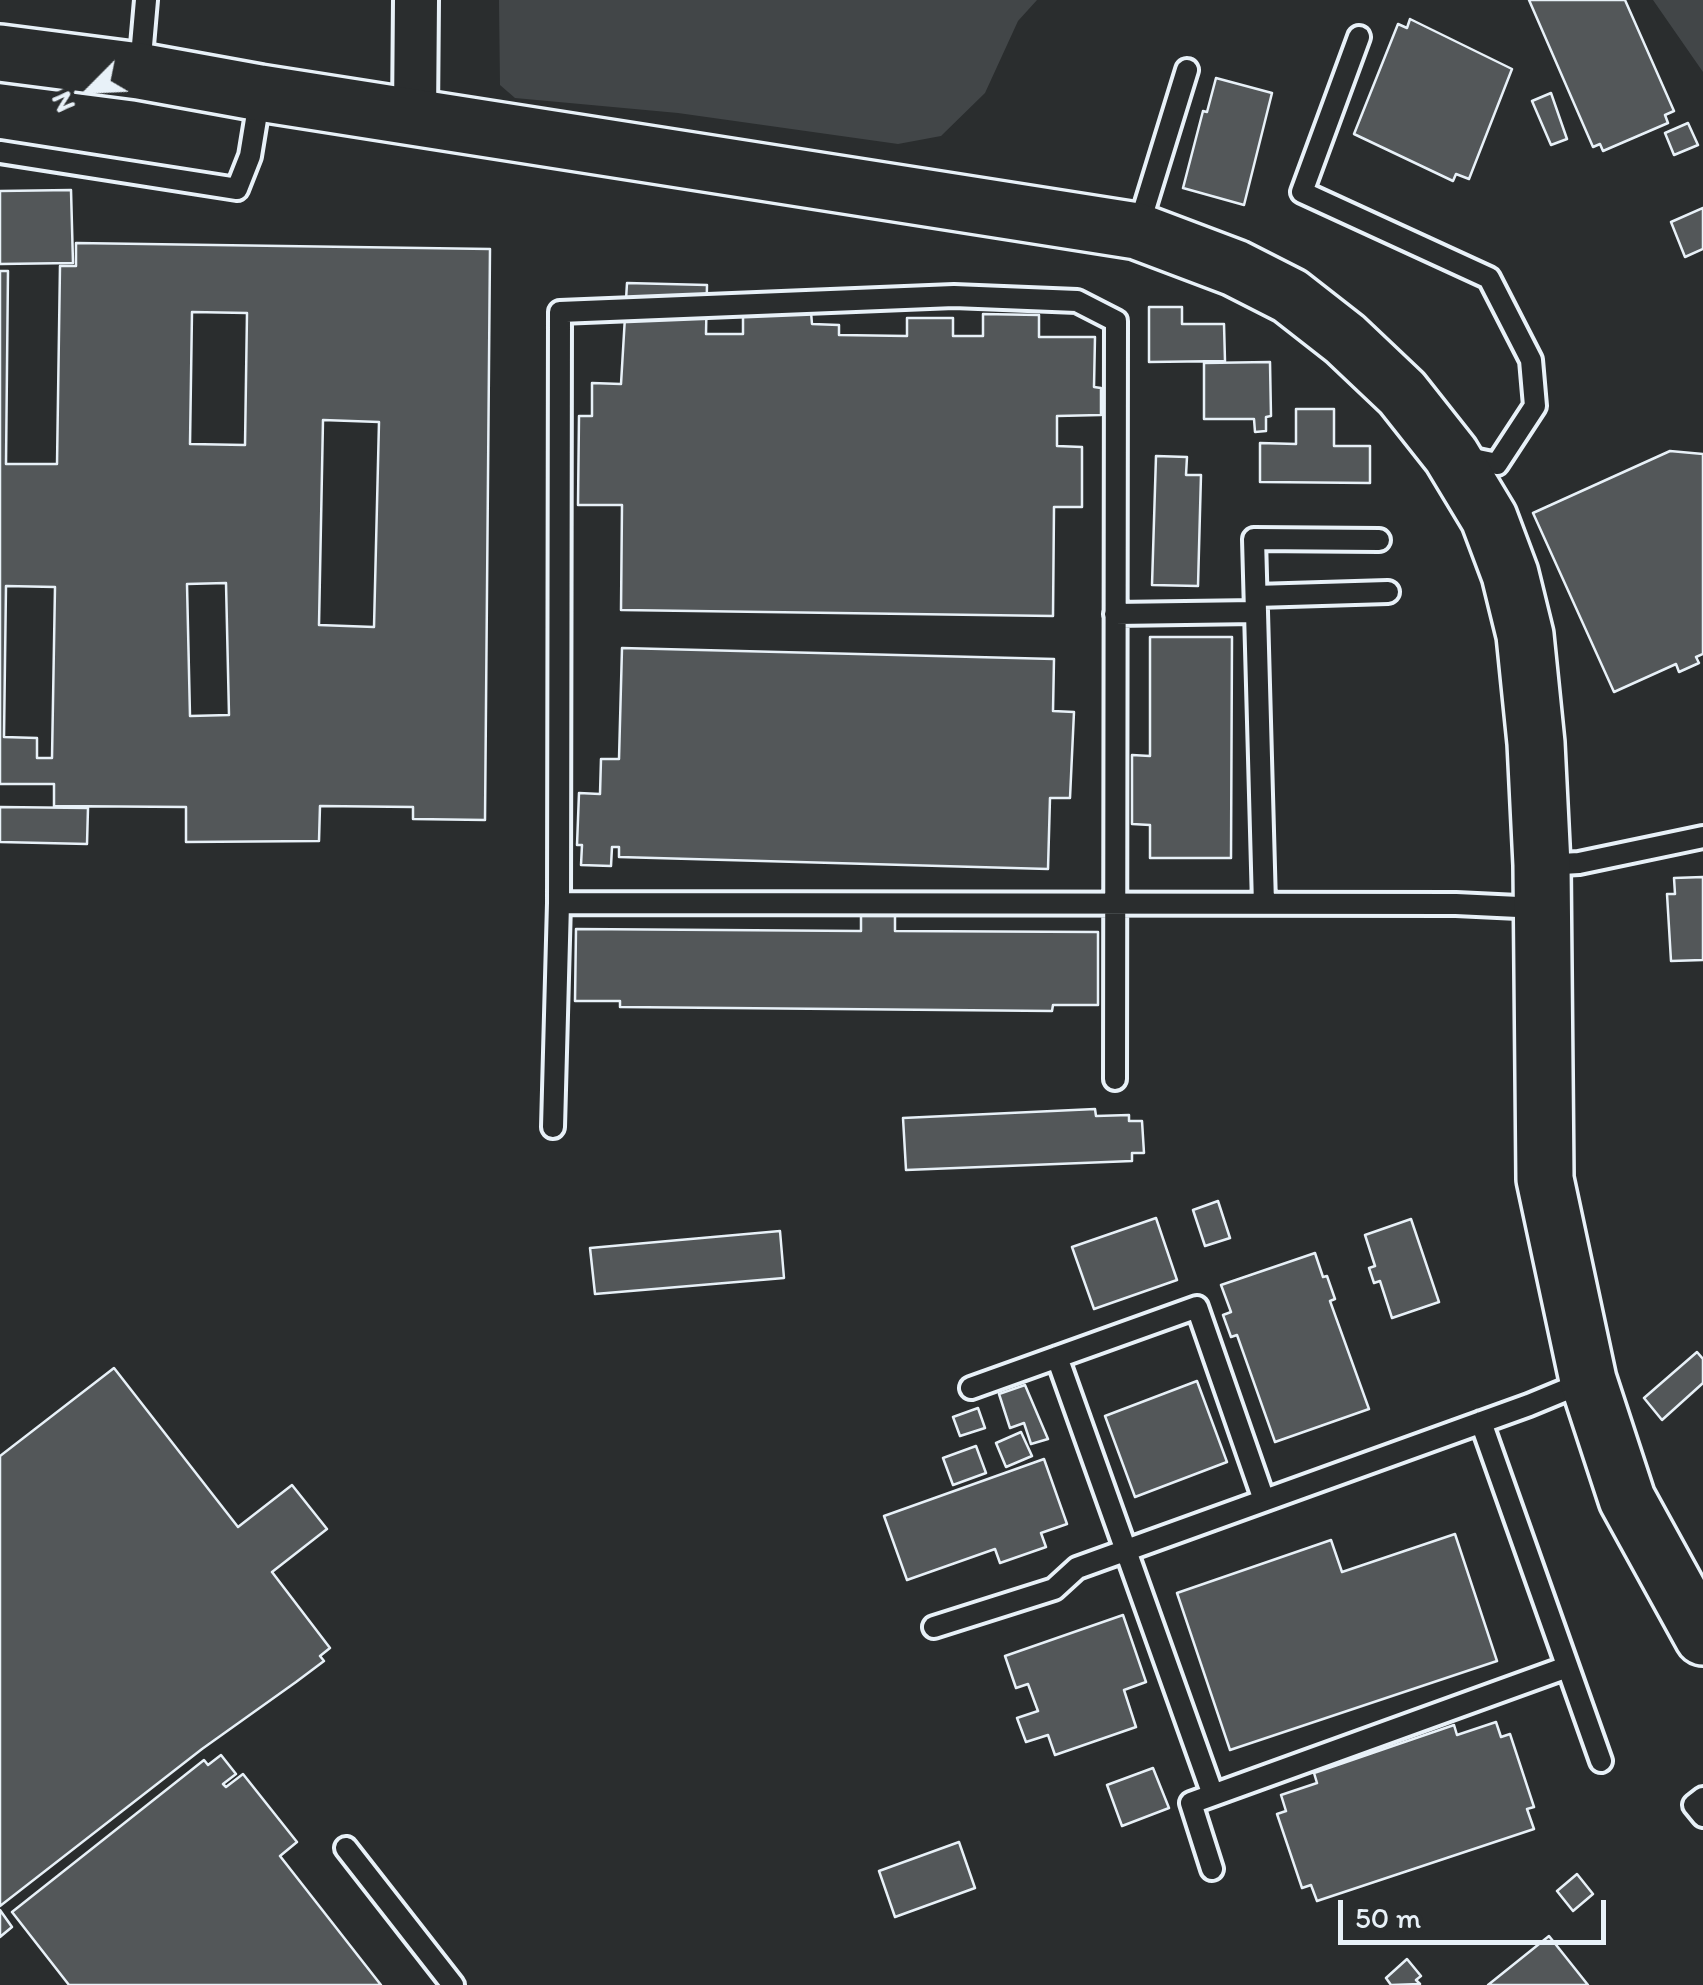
<!DOCTYPE html>
<html>
<head>
<meta charset="utf-8">
<style>
	body { margin:0 }
	#map { position:relative; width:1703px; height:1985px; overflow:hidden; background:#2a2d2e; font-family:Itim,sans-serif }
	canvas { display:block }
	.north { position:absolute; left:40px; top:40px; width:100px; height:100px; -webkit-text-stroke:8px #2a2d2e; paint-order:stroke; rotate:246deg; font-size:28px; font-weight:700; line-height:40px; text-align:center; color:#e8f1f8 }
	.north::after { content:''; display:block; margin:auto; width:35px; height:45px; background:#e8f1f8; clip-path:polygon(50% 0,100% 100%,50% 72%,0 100%) }
	.scale { position:absolute; left:1338px; top:1900px; width:268px; height:45px; box-sizing:border-box; border:5px solid #e8f1f8; border-top:0; padding-left:12px; font-size:30px; line-height:35px; white-space:nowrap; color:#e8f1f8; -webkit-text-stroke:8px #2a2d2e; paint-order:stroke }
</style>
</head>
<body>
<div id="map">
<canvas width="1703" height="1985"></canvas>
<div class="north">N</div>
<div class="scale">50 m</div>
</div>
<script>
const c = document.querySelector('canvas').getContext('2d');
c.lineJoin = 'round';
function fillPath(path, color) {
  c.fillStyle = color;
  c.fill(path, 'evenodd');
}
function stroke(path, color, width, dash) {
  c.strokeStyle = color;
  c.lineWidth = width;
  c.lineCap = dash ? 'butt' : 'round';
  c.setLineDash(dash || []);
  c.stroke(path);
}
fillPath(new Path2D(`
	M499 0H1037L1018 21 985 93 941 136 898 144 678 113 515 98 500 85Z
	M1653 0H1703V72Z`), '#424648');
const building = new Path2D(`
	M1529 0H1625L1674 111 1665 115 1668 123 1603 151 1600 144 1593 147Z
	M1410 19 1512 69 1469 179 1456 174 1453 181 1354 134 1398 24 1407 28Z
	M1216 78 1272 93 1244 205 1183 188 1203 111 1207 112Z
	M1551 93 1567 139 1551 145 1532 101Z
	M1688 123 1698 145 1674 155 1665 133Z
	M71 190 73 263 0 264V191Z
	M1703 208V249L1685 257 1671 222Z
	M76 243 490 249 485 820 413 819V807L320 806 319 841 186 842V807L54 806V784H0V271H8L6 464H57L60 266H76ZM192 312 247 313 245 445 190 444ZM323 420 379 422 374 627 319 625ZM226 583 229 715 190 716 187 584ZM6 586 55 587 52 758H37V738L4 737Z
	M627 283 707 285 706 334H743V312H811L812 324 839 325V335L907 336V318H953V336H983V314L1039 315V337H1095L1094 387 1101 388V415L1057 416V446L1082 447V507H1054L1053 616 621 610 622 505H578L579 416H592V383L621 384Z
	M1149 307H1182V324H1224L1225 361 1149 362Z
	M1270 362 1271 416 1266 417V431L1255 432 1254 419H1204V363Z
	M1296 409H1334V446H1370V483L1260 482V443L1296 444Z
	M1670 451 1703 454V654L1696 657 1699 663 1679 672 1676 664 1614 692 1533 513Z
	M1156 456 1187 457 1186 475H1201L1198 586 1152 585Z
	M1150 637H1232L1231 858H1150V825L1132 824V755L1150 756Z
	M622 648 1054 659 1053 711 1074 712 1070 798H1050L1048 869 619 857V847H612L611 866 581 865 582 845H577L579 793 600 794 601 759H619Z
	M0 807 88 808 87 844 0 842Z
	M1703 877V960L1671 961 1667 894H1675L1674 878Z
	M861 915H895V931L1098 932V1005H1053L1052 1011 620 1007V1001H575L576 929 861 931Z
	M1095 1109 1096 1116 1129 1115V1121H1142L1144 1153H1132V1161L906 1170 903 1118Z
	M1218 1201 1230 1238 1205 1246 1193 1210Z
	M1156 1218 1177 1280 1094 1309 1072 1247Z
	M1411 1219 1439 1302 1392 1318 1380 1281 1374 1283 1369 1268 1375 1266 1365 1235Z
	M780 1231 784 1278 595 1294 590 1248Z
	M1315 1253 1323 1277 1327 1276 1335 1299 1330 1301 1369 1409 1275 1442 1237 1335 1231 1337 1223 1315 1231 1312 1221 1285Z
	M1697 1352 1703 1359V1383L1662 1420 1644 1398Z
	M114 1368 238 1527 292 1485 327 1529 272 1572 330 1648 320 1656 324 1661 296 1682 202 1749 0 1906V1456Z
	M1197 1381 1227 1462 1135 1497 1105 1416Z
	M1025 1385 1048 1439 1031 1444 1024 1423 1010 1428 999 1394Z
	M978 1408 985 1428 960 1436 953 1417Z
	M1021 1432 1032 1456 1006 1467 996 1443Z
	M976 1446 986 1473 953 1485 943 1458Z
	M1044 1459 1067 1524 1041 1533 1046 1547 1000 1563 995 1549 907 1580 884 1516Z
	M1455 1534 1497 1661 1230 1750 1177 1593 1331 1540 1342 1572Z
	M1123 1615 1146 1682 1124 1690 1136 1727 1055 1755 1048 1735 1026 1742 1017 1718 1038 1711 1028 1684 1016 1688 1005 1656Z
	M1496 1722 1501 1737 1510 1734 1534 1807 1527 1809 1534 1829 1317 1901 1311 1885 1302 1888 1277 1814 1286 1811 1281 1795 1317 1783 1314 1773 1454 1725 1457 1735Z
	M221 1755 236 1774 223 1784 226 1787 243 1774 297 1842 280 1856 381 1985H69L12 1912 204 1760 208 1765Z
	M1153 1768 1169 1808 1122 1826 1107 1785Z
	M959 1842 975 1888 895 1917 879 1871Z
	M1577 1874 1593 1894 1573 1911 1557 1891Z
	M0 1910 12 1927 0 1937Z
	M1549 1936 1588 1985H1488Z
	M1407 1959 1421 1976 1416 1980 1420 1984 1391 1985 1386 1978Z`);
fillPath(building, '#535759');
stroke(building, '#e8f1f8', 2.5);
const lane = new Path2D(`
	M1359 37 1302 192 1489 278 1531 360 1535 406 1497 464 1463 457
	M140 68 146 0
	M0 152 237 189 250 156 260 95
	M1138 229 1187 70
	M1256 596 1388 592
	M1115 614 1256 612
	M1544 865 1579 863 1703 837
	M559 903 1456 904 1539 908
	M1264 904 1254 539 1379 540
	M553 1127 559 903 560 312 954 296 1077 301 1116 321 1115 1079
	M1057 1357 1213 1795
	M971 1388 1197 1307 1264 1500
	M1481 1422 1601 1761
	M934 1627 1054 1589 1077 1568 1529 1405 1587 1381
	M1703 1798 1694 1805 1703 1816
	M346 1848 453 1985
	M1212 1869 1191 1803 1567 1667`);
const street = new Path2D(`
	M415 116 416 0`);
const secondary = new Path2D(`
	M0 53 139 71 260 93 1137 231 1235 268 1290 296 1345 339 1402 393 1451 455 1489 518 1510 574 1525 635 1536 743 1542 865 1545 1179 1588 1380 1627 1499 1703 1637`);
stroke(lane, '#e8f1f8', 28);
stroke(street, '#e8f1f8', 50);
stroke(secondary, '#e8f1f8', 62);
stroke(lane, '#2a2d2e', 20);
stroke(street, '#2a2d2e', 42);
stroke(secondary, '#2a2d2e', 55);
</script>
</body>
</html>
